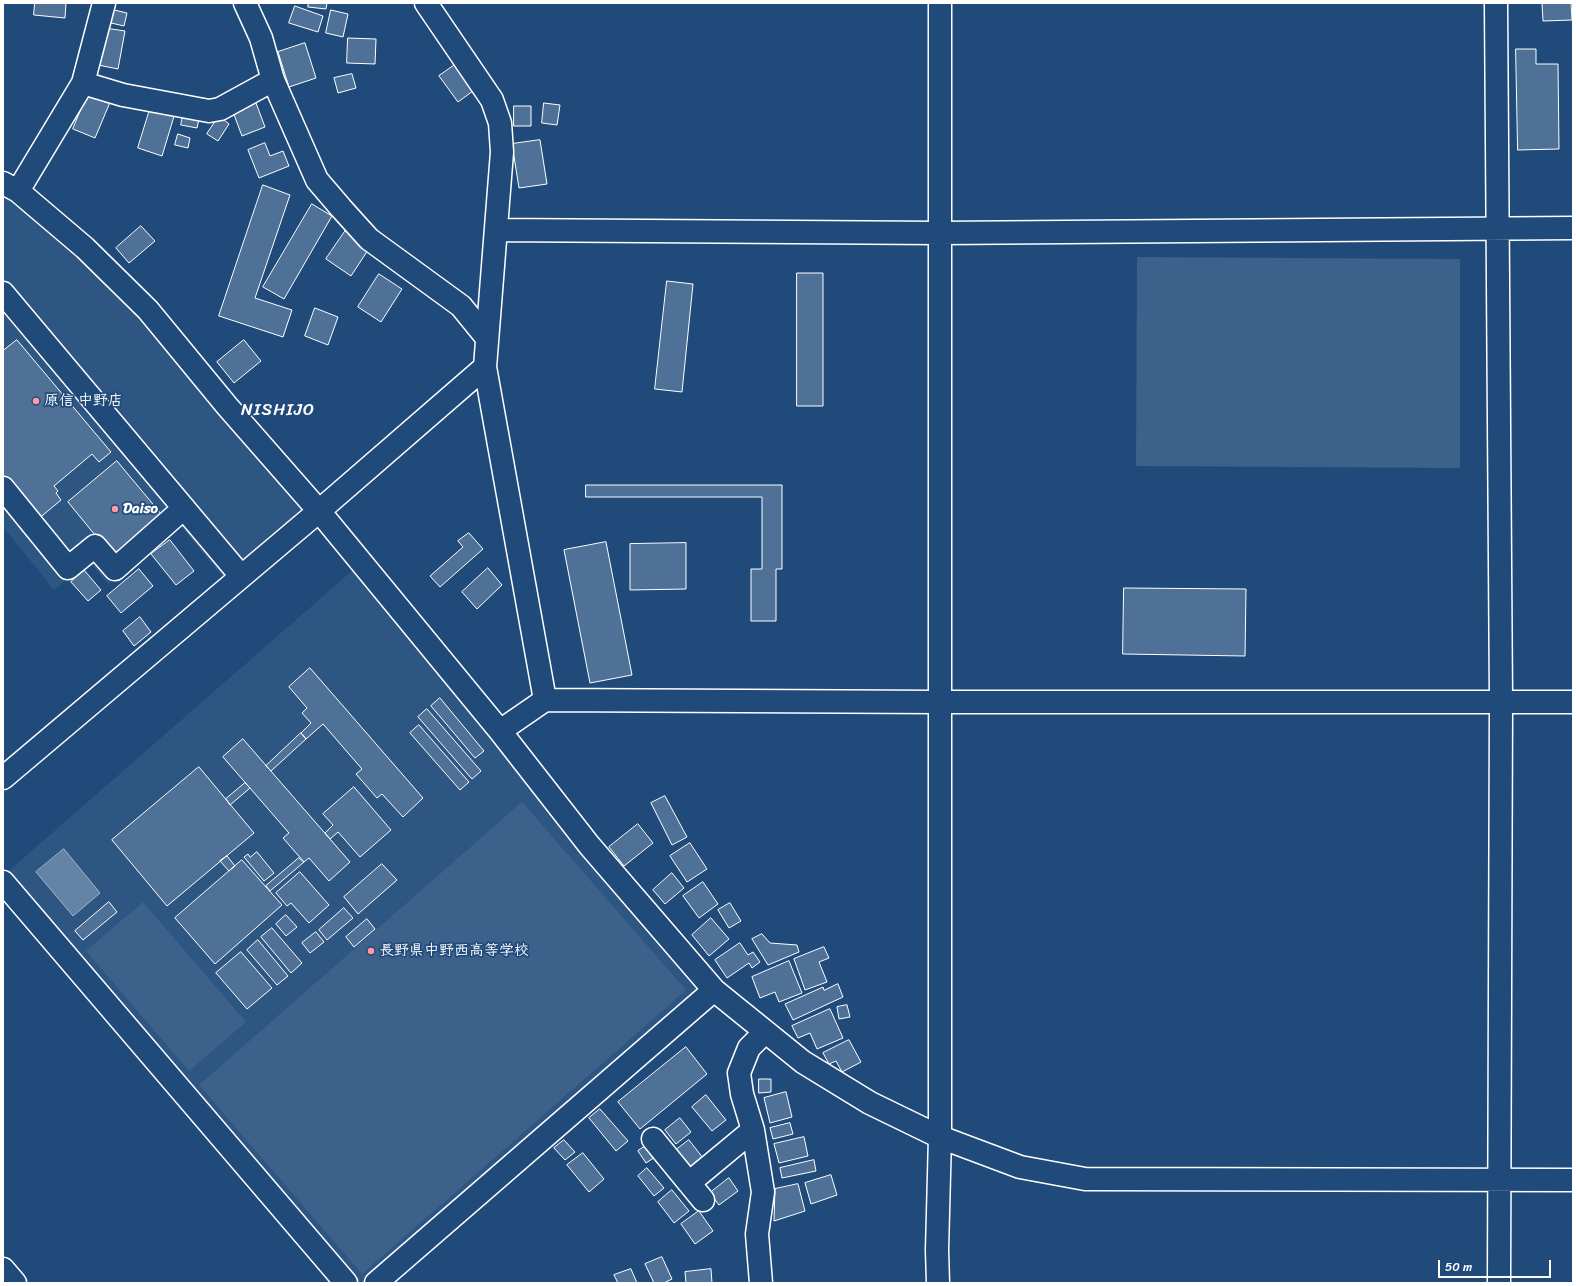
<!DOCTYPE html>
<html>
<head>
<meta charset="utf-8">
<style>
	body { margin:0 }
	#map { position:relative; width:1576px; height:1286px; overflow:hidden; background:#1f4a7a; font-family:Sriracha,sans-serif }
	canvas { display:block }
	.frame { position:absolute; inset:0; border:4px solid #fff; pointer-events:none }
	.scale { position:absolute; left:1438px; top:1260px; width:113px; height:18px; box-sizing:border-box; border:2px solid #fff; border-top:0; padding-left:5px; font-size:12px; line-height:14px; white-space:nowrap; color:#fff; -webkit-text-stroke:3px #1f4a7a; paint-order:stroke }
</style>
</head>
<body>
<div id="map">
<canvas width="1576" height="1286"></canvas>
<div class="frame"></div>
<div class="scale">50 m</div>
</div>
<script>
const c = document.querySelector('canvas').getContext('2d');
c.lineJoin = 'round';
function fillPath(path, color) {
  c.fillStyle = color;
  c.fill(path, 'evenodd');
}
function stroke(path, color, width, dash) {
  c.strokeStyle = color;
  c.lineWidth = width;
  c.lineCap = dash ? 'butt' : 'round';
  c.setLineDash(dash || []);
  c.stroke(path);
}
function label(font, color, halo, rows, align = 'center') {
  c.font = font + ' Sriracha,"Klee One",sans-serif';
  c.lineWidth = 3.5;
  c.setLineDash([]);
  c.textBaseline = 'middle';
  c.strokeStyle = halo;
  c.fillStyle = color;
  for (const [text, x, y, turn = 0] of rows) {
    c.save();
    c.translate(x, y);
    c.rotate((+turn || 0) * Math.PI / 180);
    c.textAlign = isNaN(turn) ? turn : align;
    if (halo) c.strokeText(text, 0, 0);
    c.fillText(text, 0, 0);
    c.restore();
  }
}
fillPath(new Path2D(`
	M3 183 85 248 319 511 230 586 178 523 108 584 89 561 54 590 3 527Z
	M361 563 714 990 376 1283H346L3 876Z`), '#2e5683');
fillPath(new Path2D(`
	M1137 257 1460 259V468L1136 466Z
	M522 802 686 990 362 1274 199 1085Z
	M143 902 246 1022 189 1071 86 951Z`), '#3c618b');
const water = new Path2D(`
	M64 849 100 893 73 916 36 872Z`);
fillPath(water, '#6583a4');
stroke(water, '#a3b5c8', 1);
const building = new Path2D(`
	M35 3H66L65 18 34 15Z
	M309 3H327L326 9 308 7Z
	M1571 3 1572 20 1543 21 1542 4Z
	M295 6 323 16 318 32 289 23Z
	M110 9 127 13 124 26 107 22Z
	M331 10 348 14 343 37 326 33Z
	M105 28 125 31 118 69 98 65Z
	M348 38 376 39 375 64 347 63Z
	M305 43 316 78 289 87 278 52Z
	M1516 49H1536V64H1558L1559 149 1518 150Z
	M459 62 477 88 458 102 439 76Z
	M352 74 356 88 338 93 334 78Z
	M89 91 111 100 95 138 73 129Z
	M256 103 265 127 242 136 233 112Z
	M544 103 560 105 557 125 542 123Z
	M151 106 175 113 162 156 138 148Z
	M514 106H531V126H514Z
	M184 111 200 115 197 128 181 125Z
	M219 116 229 124 218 141 207 134Z
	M178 134 190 138 188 148 175 145Z
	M540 140 547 184 519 188 512 144Z
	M265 143 270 156 283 151 289 166 259 178 248 150Z
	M263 185 290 195 255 298 292 310 283 337 219 316Z
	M312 204 332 216 284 299 263 287Z
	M141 226 155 241 129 263 116 248Z
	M346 230 370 247 351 276 326 259Z
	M797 273H823V406H797Z
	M379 274 402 289 381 322 358 307Z
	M667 281 693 284 682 392 655 389Z
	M315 308 338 317 328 345 305 336Z
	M17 340 111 452 99 462 92 454 54 486 58 491 56 493 61 500 37 520 3 480V351Z
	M244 340 261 361 234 383 217 362Z
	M117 461 162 515 113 557 68 502Z
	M586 485H782V569H776V621H751V569H762V497H586Z
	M469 533 483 549 440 587 430 576 463 547 458 541Z
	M170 540 194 571 176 585 151 554Z
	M606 542 632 675 590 683 564 550Z
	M686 543V589L630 590V544Z
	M488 568 502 585 477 609 462 592Z
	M139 569 153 586 121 613 107 596Z
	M84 570 101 590 88 601 71 582Z
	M1124 588 1246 589 1245 656 1123 654Z
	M140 617 151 632 134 646 123 631Z
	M310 668 423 798 403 817 382 794 377 798 356 774 362 769 323 724 306 739 301 733 311 723 302 713 307 708 289 687Z
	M440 698 484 751 475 758 431 706Z
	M427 709 481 771 472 779 418 717Z
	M419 725 469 782 460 790 410 733Z
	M301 733 306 739 271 771 266 766Z
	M243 739 350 862 329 881 309 858 304 862 283 838 289 833 223 757Z
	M199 767 254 833 167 906 112 840Z
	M245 783 250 788 230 805 226 799Z
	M354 787 391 830 360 857 338 832 330 839 325 833 333 825 323 814Z
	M665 796 687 837 672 845 651 803Z
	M638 824 653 843 624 866 609 847Z
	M690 843 707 869 687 882 670 856Z
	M257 852 274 873 264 881 244 857 248 854 250 857Z
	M227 856 235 866 229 871 220 861Z
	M299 858 304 862 270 891 266 886Z
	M242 860 282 905 215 964 175 918Z
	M382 864 397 880 358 914 344 897Z
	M300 872 329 905 309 923 291 903 287 906 276 893Z
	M672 873 684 888 665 904 653 890Z
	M703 882 718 904 699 918 683 896Z
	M109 902 117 912 83 940 75 931Z
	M730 903 741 921 729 928 718 910Z
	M344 908 353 918 327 940 319 930Z
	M286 915 297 927 286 936 276 924Z
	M711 918 729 939 709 956 692 935Z
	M367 919 375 929 354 947 346 937Z
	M272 928 302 963 291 973 261 937Z
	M316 932 324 942 310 953 302 943Z
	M762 934 770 943 797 945 799 952 768 965 752 939Z
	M258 940 288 976 277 985 247 950Z
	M740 943 748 955 753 952 760 962 752 968 749 963 727 978 715 960Z
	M824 947 829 958 819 962 827 982 805 990 794 959Z
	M241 952 272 988 247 1009 216 973Z
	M789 961 802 993 779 1002 775 992 760 998 752 977Z
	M838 984 843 997 793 1020 785 1004 823 987 824 990Z
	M847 1005 850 1017 839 1019 837 1007Z
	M830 1009 843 1038 817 1049 810 1033 798 1038 792 1026Z
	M849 1040 861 1062 842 1072 836 1061 829 1064 823 1053Z
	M686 1047 707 1074 640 1129 618 1102Z
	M759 1079H771V1092L759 1093Z
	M786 1092 792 1117 770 1123 764 1098Z
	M706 1095 726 1120 712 1131 692 1107Z
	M600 1109 628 1141 616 1151 589 1118Z
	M680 1118 691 1132 676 1144 665 1130Z
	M790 1123 793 1134 773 1139 770 1128Z
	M804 1137 808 1156 779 1163 774 1144Z
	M564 1140 575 1152 565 1160 554 1148Z
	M689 1140 703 1158 689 1168 676 1150Z
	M647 1145 655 1157 646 1163 638 1151Z
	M583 1153 604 1179 589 1192 567 1165Z
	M814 1160 816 1171 782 1178 780 1168Z
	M647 1168 664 1188 654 1196 638 1176Z
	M831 1175 837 1195 811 1204 805 1183Z
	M729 1178 738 1191 719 1205 710 1193Z
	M798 1184 805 1211 774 1221 775 1189Z
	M672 1190 689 1211 674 1223 658 1202Z
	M699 1211 713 1231 695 1244 681 1224Z
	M662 1257 672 1279 664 1283H654L645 1264Z
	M631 1269 637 1283H618L614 1275Z
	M711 1269 712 1283H686L685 1272Z`);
fillPath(building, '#507197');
stroke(building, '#fff', 1);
const minor = new Path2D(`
	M245 3 261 38 273 80 317 180 341 208 369 239 461 306 487 338
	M426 3 492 100 500 123 502 152 485 367 545 700 500 731
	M1496 3 1501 701 1499 1283
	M83 83 123 95 209 111 220 109 273 80
	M3 183 18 191 85 248 148 310 227 406 319 511 500 731 589 845 714 990 803 1062 870 1103 940 1137 1020 1167 1085 1179 1573 1180
	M18 191 83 83 104 3
	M496 230 940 233 1573 228
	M3 293 241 576
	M3 488 68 568 95 546 115 569 184 508
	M545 700 940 702H1573
	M3 778 319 511 485 367
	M3 882 346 1283
	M653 1139 689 1183 753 1130
	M689 1183 703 1200
	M3 1269 15 1283
	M376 1283 714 990
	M761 1283 757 1234 763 1192 753 1130 742 1094 739 1073 749 1048 765 1032
	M938 1283 937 1250 940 1137V3`);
stroke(minor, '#fff', 25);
stroke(minor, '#1f4a7a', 22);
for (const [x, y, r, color] of [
	[36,401,4,"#ff9aa2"],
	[115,509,4,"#ff9aa2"],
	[371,951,4,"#ff9aa2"]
]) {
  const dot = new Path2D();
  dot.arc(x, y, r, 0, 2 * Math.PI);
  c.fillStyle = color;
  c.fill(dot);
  stroke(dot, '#1f4a7a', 1.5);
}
label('bold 15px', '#fff', '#1f4a7a', [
	["原信 中野店",44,401],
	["Daiso",123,509],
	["長野県中野西高等学校",379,951]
], 'left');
c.letterSpacing = '1px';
label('17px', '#fff', '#1f4a7a', [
	["NISHIJO",278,411]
]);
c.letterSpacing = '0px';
</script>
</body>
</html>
